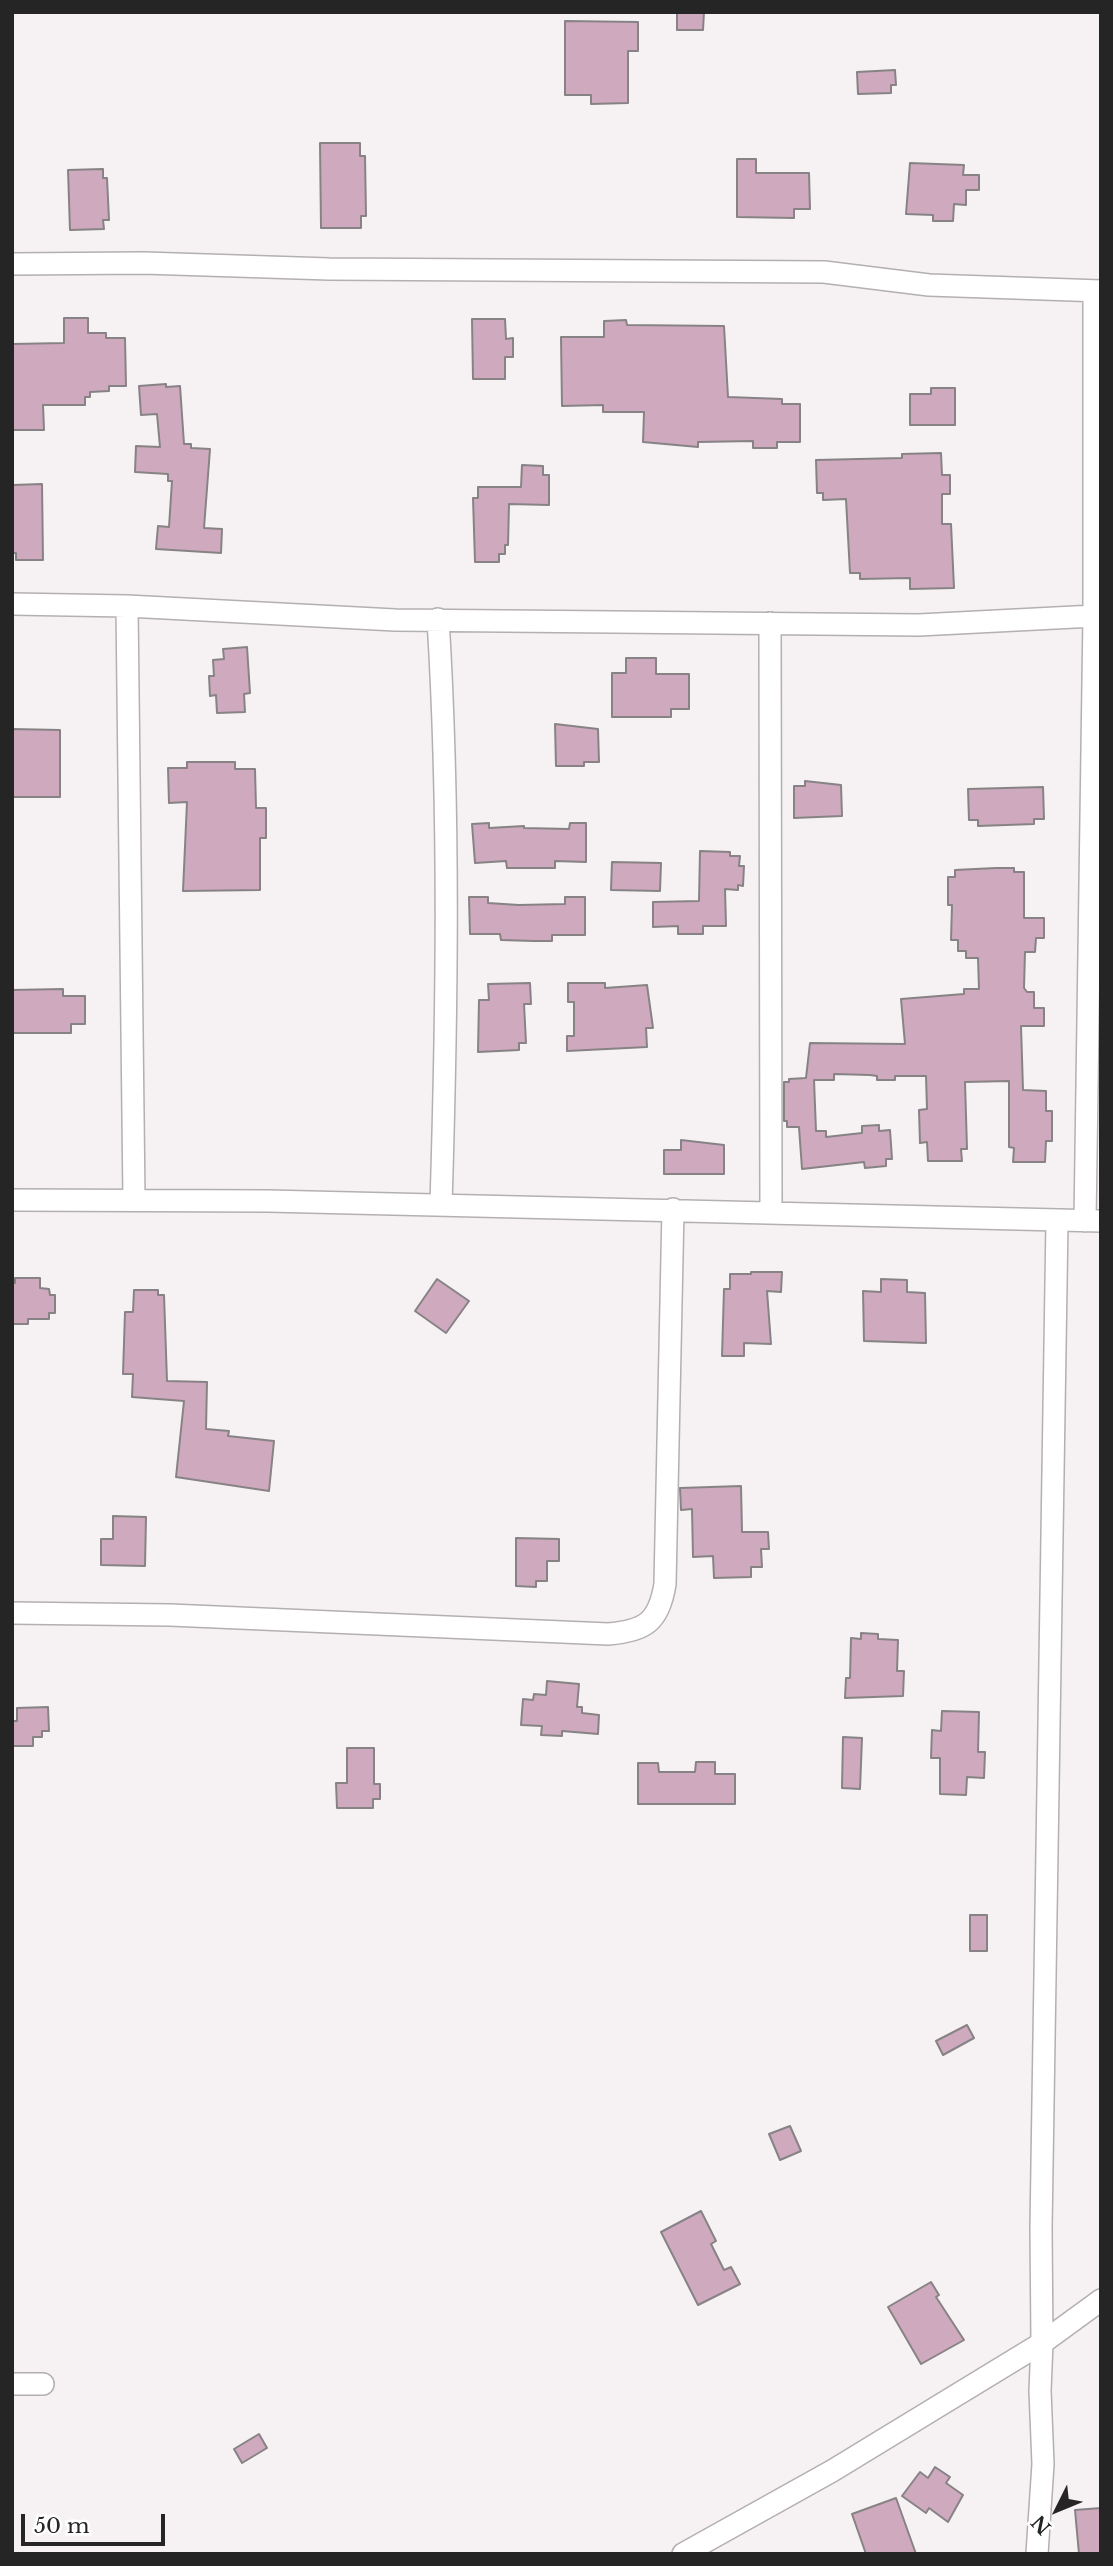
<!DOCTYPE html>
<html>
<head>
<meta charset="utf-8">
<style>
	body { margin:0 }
	#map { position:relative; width:1113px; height:2566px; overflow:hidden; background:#f6f1f3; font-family:"Libre Baskerville",serif }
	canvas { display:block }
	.frame { position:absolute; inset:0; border:14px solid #262525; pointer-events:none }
	.north { position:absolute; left:1022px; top:2475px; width:70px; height:70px; -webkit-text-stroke:5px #fff; paint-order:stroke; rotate:227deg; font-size:19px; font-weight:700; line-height:28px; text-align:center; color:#262525 }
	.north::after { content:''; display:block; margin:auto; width:24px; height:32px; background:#262525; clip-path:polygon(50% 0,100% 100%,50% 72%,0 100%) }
	.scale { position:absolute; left:21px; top:2514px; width:144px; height:32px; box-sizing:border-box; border:4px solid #262525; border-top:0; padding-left:9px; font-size:21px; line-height:24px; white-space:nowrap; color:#262525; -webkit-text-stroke:5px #fff; paint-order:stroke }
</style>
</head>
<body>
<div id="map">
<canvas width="1113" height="2566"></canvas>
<div class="frame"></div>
<div class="north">N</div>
<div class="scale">50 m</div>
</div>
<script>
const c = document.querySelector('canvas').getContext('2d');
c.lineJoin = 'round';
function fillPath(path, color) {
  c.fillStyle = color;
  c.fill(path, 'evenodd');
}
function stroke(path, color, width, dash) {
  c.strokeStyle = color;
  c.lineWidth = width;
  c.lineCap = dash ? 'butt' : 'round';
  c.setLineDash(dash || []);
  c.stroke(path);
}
const building = new Path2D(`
	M677 12H704L703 30H677Z
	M565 21 638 22V51H628V103L591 104V95H565Z
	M895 70 896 85H891V93L858 94 857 72Z
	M320 143H360V156H365L366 216H361V228H321Z
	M737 159H756V173H809L810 209H794V218L737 217Z
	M910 163 964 165 963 175H979V190H966V205L954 204 953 221H933V215L906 214Z
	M103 169V178H107L109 220H103L104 229 70 230 68 170Z
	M64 318H88V333H106V338H125L126 386H109V391L90 392V397H85V405H43L44 430H13L12 344 64 343Z
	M472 319H505L506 339 513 338V357H505V379H473Z
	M626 320 627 325 724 326 728 397 782 399V404H800V442H777V448H753V441L698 442V447L643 442 644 412H603V405L562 406 561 337H604V321Z
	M166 384V387L180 386 184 444H191V448L210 449 204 528 222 529 221 553 156 549 158 526 169 527 172 481H168V474L135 472 136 446 160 447 157 414 141 415 139 386Z
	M931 388H955V425H910V394H931Z
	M941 453 942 475H950V494H942V524H951L954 588 910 589V578L860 579V573H850L846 499 823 500V493H817L816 460 902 458V454Z
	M522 465 543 466V475H549V505L509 504 508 545H505V554H499V562H475L473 498H478V487H521Z
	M42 484 43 560H16V553H12L13 485Z
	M247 647 250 693 244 694 245 712 217 713 216 695 210 696 209 676H214L213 660 224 659 223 649Z
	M626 658H656V674H689V709H671V717H612V673H626Z
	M555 724 598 729 599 762H584V766H556Z
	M12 729 60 730V797H12Z
	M187 762H235V769H255L256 808H266V838H260V890L183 891 187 802 169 803 168 768H187Z
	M805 781 841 785 842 816 794 818V786H805Z
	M1043 787 1044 819H1034V824L978 826V820H969L968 789Z
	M489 823V828L524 826V828L569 829 570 823H586V862L555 861V868H507L506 861 475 863 472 824Z
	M700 851 730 852V856H740L739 866H744L743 886 738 885V890L725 889 726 926H703V934H678V926L653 927V902L699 901Z
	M612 862 661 863 660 891 611 890Z
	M996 868H1014V872H1024V918H1044V938H1036L1035 952H1025L1024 988 1027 992H1034V1008H1044V1026H1021L1023 1090 1046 1091V1111H1052V1141H1046L1045 1162H1013L1014 1148 1009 1147V1081L965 1082 967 1149H961L962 1161H928L927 1142 920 1143 919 1110 927 1109 926 1076H895V1080H877V1076L870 1075 834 1074V1080H814L816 1131H826V1137L862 1133V1126L879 1125V1131L890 1130 892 1159H886V1166L865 1168 864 1162 802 1169 799 1127H787V1121H784V1082H789V1079L806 1078 810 1043 905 1044 901 999 964 994V989H979L978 958H966V951H958V940H951L952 905H948V877H955V870Z
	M469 897H488V903L519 905 565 904V897H585V935H552V941H534L501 940 500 934H470Z
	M530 983 531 1004H524L526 1043H519V1050L478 1052 479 1000H489L488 984Z
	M568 983H605V988L647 985 653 1028H646L647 1047 567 1051V1036H574V1002H568Z
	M63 989V996H85V1024H71V1033H12V990Z
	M681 1140 724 1145V1174H664V1150H681Z
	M751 1272H782L781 1292 767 1291 771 1344 744 1343V1356H722L724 1289H730V1274H751Z
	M15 1278H40V1288L49 1289 50 1295H55V1313H49V1319H28V1324H12V1283H15Z
	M437 1279 469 1301 446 1333 415 1311Z
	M881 1279 907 1280V1292L925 1293 926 1343 864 1341 863 1291 881 1292Z
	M134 1290H158V1295H164L167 1381 207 1382 206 1429 229 1431 228 1436 274 1441 269 1491 176 1477 184 1401 132 1397 133 1374H123L125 1312H133Z
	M741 1486 742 1532H768L769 1549H761L762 1567H751V1577L714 1578 713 1556 693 1557 692 1509 681 1510 680 1488Z
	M113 1516 146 1517 145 1566 101 1565V1539H113Z
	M516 1538 559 1539V1561H547V1581H536V1587L516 1586Z
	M861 1633 878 1634V1639L898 1640 897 1671H904L903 1696 845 1698 846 1678H850L851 1638 861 1639Z
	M547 1681 579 1684 577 1707H582V1713L599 1715 598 1734 562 1731V1736L541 1735 542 1726 521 1725 523 1699 533 1700 534 1694 546 1695Z
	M48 1707 49 1731H42V1737H33V1746H12V1721H17V1708Z
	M942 1711 979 1712 978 1752H985L984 1778 967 1777 966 1795 940 1794V1758H931L932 1730 941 1731Z
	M843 1737 862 1738 860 1789 842 1788Z
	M347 1748H374V1784H380V1799H373V1808H337L336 1783H347Z
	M696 1762H715V1774H735V1804H638V1763H658L659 1772H695Z
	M970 1915H987V1951H970Z
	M967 2025 974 2038 943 2055 936 2041Z
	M790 2126 801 2151 780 2160 769 2134Z
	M701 2211 716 2241 711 2244 724 2270 731 2267 740 2284 698 2305 661 2232Z
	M931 2282 939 2295 936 2297 964 2340 921 2364 888 2307Z
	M259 2434 267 2448 242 2463 234 2449Z
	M935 2467 950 2477 946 2483 963 2495 948 2522 929 2508 926 2513 902 2496 920 2472 928 2478Z
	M896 2498 916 2554H866L852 2514Z
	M1101 2508V2554H1079L1075 2510Z`);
fillPath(building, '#cfaabf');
stroke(building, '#878385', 2);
const minor = new Path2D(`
	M12 264 144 263 329 269 824 272 929 285 1101 291
	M12 604 127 606 395 620 613 622 919 625 1094 616
	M127 606 134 1200
	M438 619C450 815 447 1009 441 1205
	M770 623 771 1212
	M12 1200 268 1201 1101 1221
	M1085 1221 1094 616V291
	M12 1613 170 1615 608 1634C645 1631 659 1622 665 1584L673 1209
	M12 2384H43
	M683 2554 832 2471 1042 2343 1041 2228 1057 1221
	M1037 2554 1043 2464 1040 2391 1042 2343 1101 2300`);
stroke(minor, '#b4afb2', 24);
stroke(minor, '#fff', 21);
</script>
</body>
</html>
